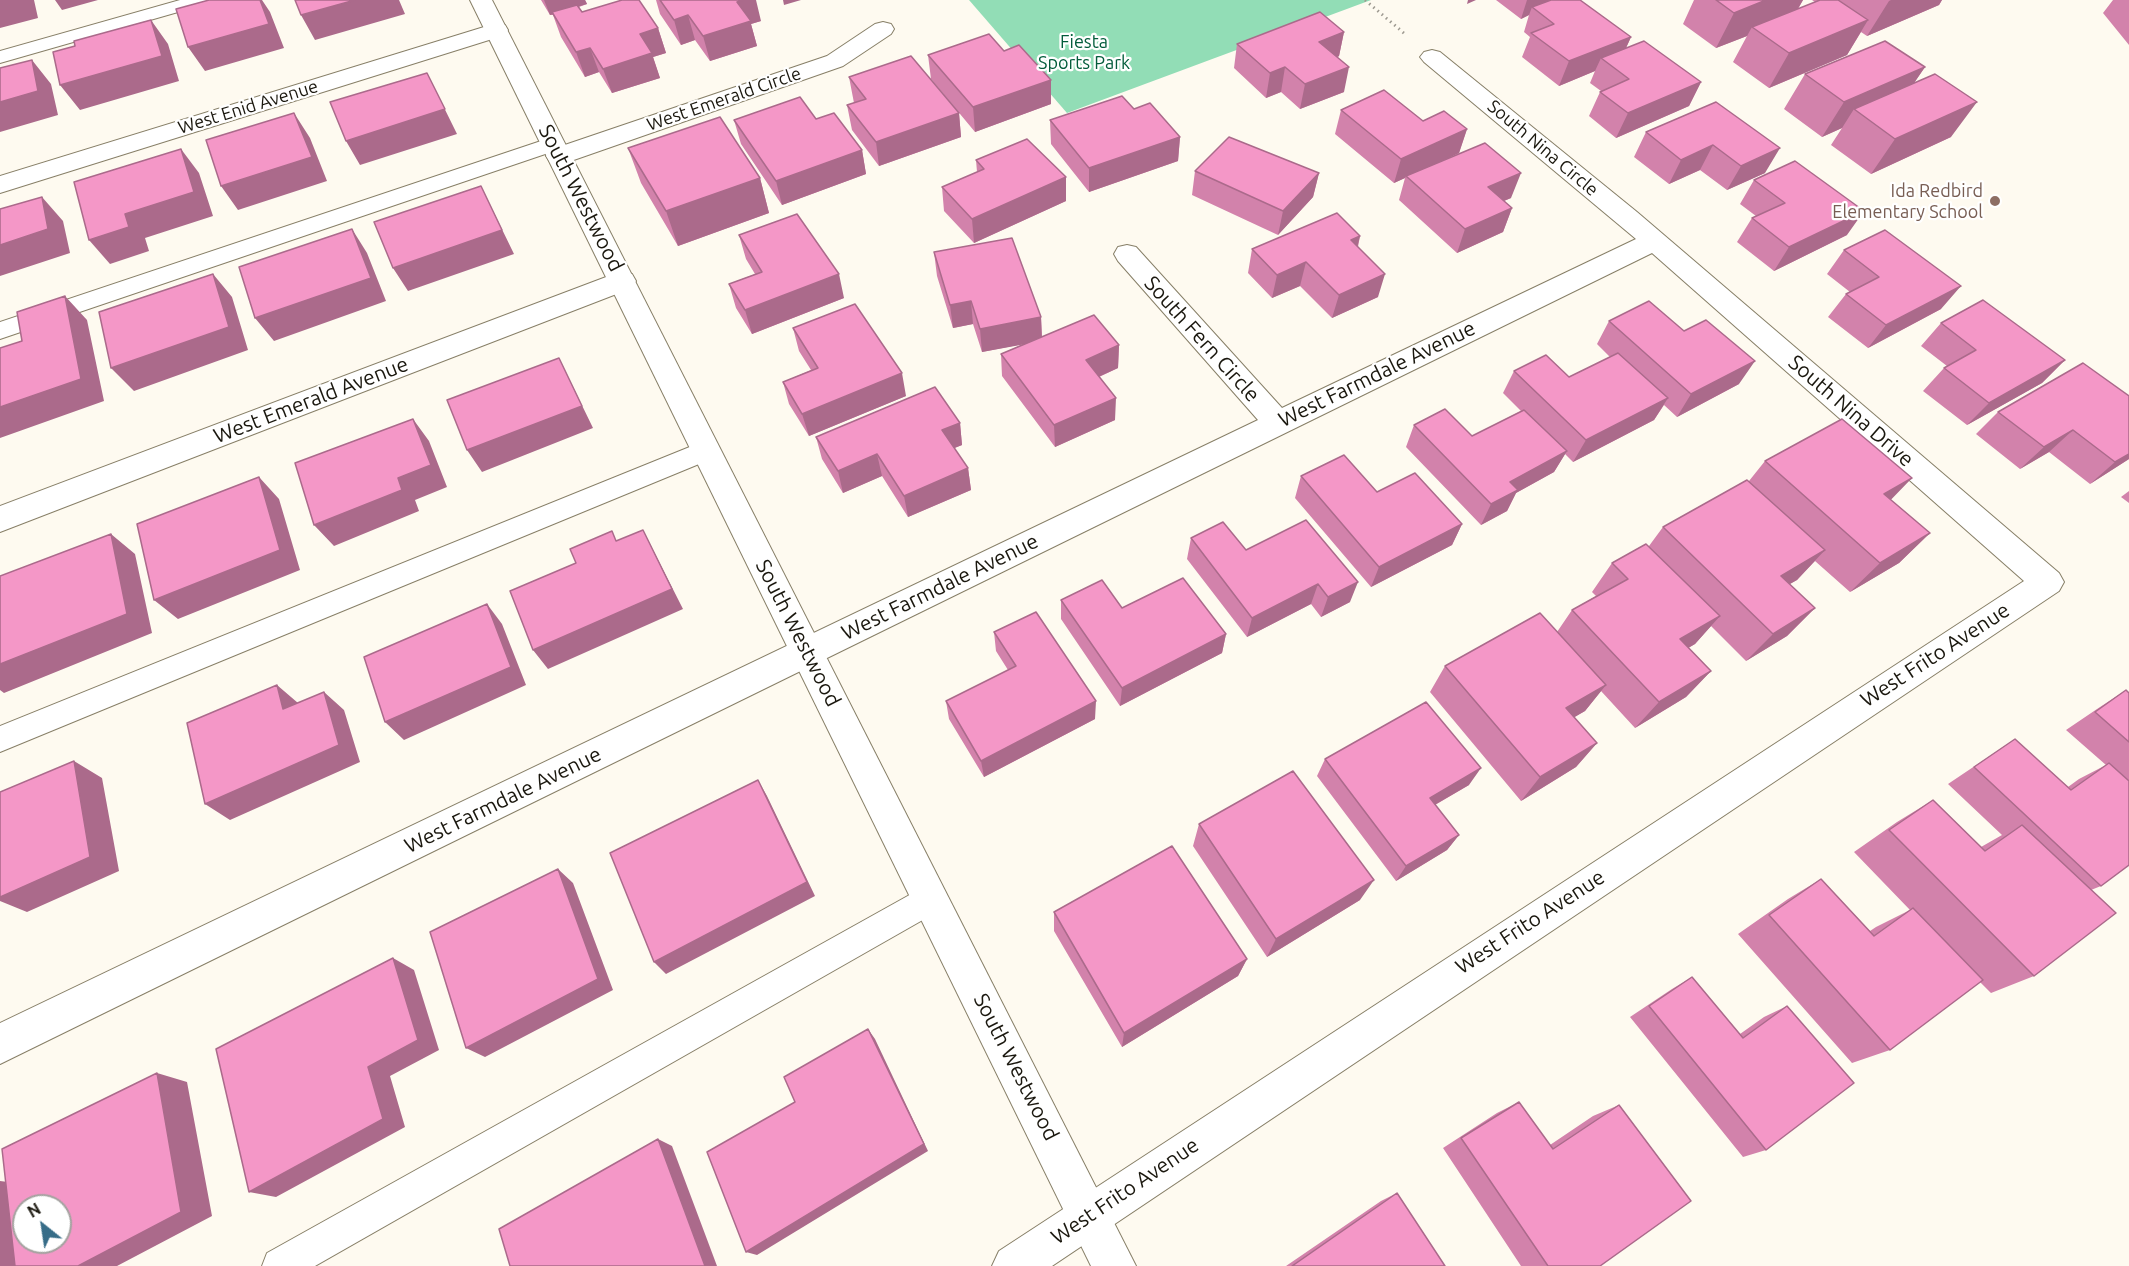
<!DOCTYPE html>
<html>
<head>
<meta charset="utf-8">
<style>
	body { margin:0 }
	#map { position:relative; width:2129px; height:1266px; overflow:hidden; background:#fefaf0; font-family:Ubuntu,sans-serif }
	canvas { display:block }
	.north { position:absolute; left:12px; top:1194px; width:60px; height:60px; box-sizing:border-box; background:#fff; border:2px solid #a3a29f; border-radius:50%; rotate:330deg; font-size:16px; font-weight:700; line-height:24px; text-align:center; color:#1a170e }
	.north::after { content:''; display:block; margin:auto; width:21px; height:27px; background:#376d88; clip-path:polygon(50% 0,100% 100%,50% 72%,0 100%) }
</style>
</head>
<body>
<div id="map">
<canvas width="2129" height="1266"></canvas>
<div class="north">N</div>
</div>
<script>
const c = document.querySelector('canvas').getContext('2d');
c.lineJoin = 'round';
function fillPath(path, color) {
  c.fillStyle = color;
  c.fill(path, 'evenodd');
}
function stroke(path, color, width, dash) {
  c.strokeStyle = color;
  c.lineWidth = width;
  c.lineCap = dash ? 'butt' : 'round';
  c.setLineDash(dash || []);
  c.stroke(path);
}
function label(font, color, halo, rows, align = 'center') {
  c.font = font + ' Ubuntu,sans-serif';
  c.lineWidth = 4.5;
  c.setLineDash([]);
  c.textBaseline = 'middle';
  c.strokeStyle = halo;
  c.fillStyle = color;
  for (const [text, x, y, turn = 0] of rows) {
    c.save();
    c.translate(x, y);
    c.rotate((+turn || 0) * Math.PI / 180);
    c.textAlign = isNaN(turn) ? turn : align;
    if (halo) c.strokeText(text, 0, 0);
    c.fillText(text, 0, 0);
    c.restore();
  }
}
fillPath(new Path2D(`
	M969 0H1371L1067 113Z`), '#92ddb6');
const service = new Path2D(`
	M180 0H209L206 4 0 63V51Z
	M553 137 560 139 563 144 560 149 0 339V322Z
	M707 440 716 443 719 450 716 457 0 752V726Z
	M931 883 942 887 946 898 942 909 315 1266H262L267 1253Z`);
const minor = new Path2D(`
	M883 22 891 24 894 29 891 34 843 66 568 162 559 164 550 162 546 156 550 150 827 56 875 24Z
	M497 23 505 25 508 30 505 35 0 193V176Z
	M1432 50 1440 52 1637 212 2059 573 2064 582 2059 591 1052 1266H992L999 1251 2024 581 1652 253 0 1064V1023L1258 420 1118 261 1114 254 1118 247 1127 245 1136 247 1282 408 1636 239 1424 62 1420 57 1424 52Z
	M622 271 632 274 636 281 632 288 0 532V506Z`);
const tertiary = new Path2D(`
	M470 0H492L1136 1266H1091Z`);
stroke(service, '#877f67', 2);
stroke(minor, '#877f67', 2);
stroke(tertiary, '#877f67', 2);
stroke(new Path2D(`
	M1365 0 1405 34`), '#9d9990', 3, [1.5, 4]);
fillPath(service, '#fff');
fillPath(minor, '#fff');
fillPath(tertiary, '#fff');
fillPath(new Path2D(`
	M541 0H585L587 4 579 7 582 12 658 28 666 53 653 57 660 78 612 93 599 72 585 77 561 37 553 15H550Z
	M656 0H660L761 21 751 24 757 46 710 61 695 40 681 45 660 14Z
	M1496 0H1580L1631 37 1626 48 1701 82 1689 106 1616 138 1589 116 1600 92 1601 91 1590 83 1595 71 1559 86 1522 57 1530 37 1524 32 1529 15 1521 19Z
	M1694 0H1803L1798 9 1815 2 1812 0H1942L1939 5 1867 36 1861 32 1847 55 1769 88 1733 62 1747 36 1716 48 1683 24Z
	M2113 0H2129V45L2103 13Z
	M1344 32 1339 56 1338 57 1344 92 1300 109 1281 92 1266 98 1234 68 1237 44Z
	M928 55 1051 104 975 132 931 79Z
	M1925 67 1914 83 1951 137 1871 174 1831 145 1842 128 1822 137 1784 109 1805 74Z
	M849 77 959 113 961 137 879 166 852 130 847 105 854 103Z
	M1716 102 1765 173 1727 190 1700 170 1669 184 1634 157 1646 132Z
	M1134 109 1180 137 1178 161 1089 192 1051 144 1050 120Z
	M1341 110 1423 121 1467 129 1459 153 1446 159 1511 198 1504 201 1512 208 1503 232 1457 253 1399 200 1405 178 1394 183 1335 134Z
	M816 119 862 150 866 174 782 205 741 144 734 120Z
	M628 148 760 178 769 213 678 246 641 183Z
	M976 160 1066 201 974 243 944 211 942 187 977 172Z
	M1195 171 1319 173 1313 197 1278 235 1192 195Z
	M1754 180 1847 235 1774 271 1737 242 1752 218 1756 216 1740 204Z
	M739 235 844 298 752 334 736 308 729 284 755 274 746 259Z
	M1360 236 1358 247 1378 297 1332 318 1300 286 1272 298 1248 273 1252 249Z
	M1844 250 1941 309 1868 348 1828 317 1846 294 1850 292 1827 274Z
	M934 252 1041 317 1042 337 1119 345 1118 368 1099 377 1115 420 1055 447 1002 376 1001 354 1023 344 982 352 973 324 953 328 937 276Z
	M1609 321 1739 384 1677 417 1664 405 1654 420 1573 462 1565 454 1554 472 1516 493 1507 511 1481 525 1406 447 1414 425 1472 436 1521 411 1503 393 1514 371 1569 377 1610 357 1597 344Z
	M1941 323 2065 360 2042 383 1967 425 1923 391 1944 368 1947 366 1921 346Z
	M793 328 906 396 809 436 789 404 783 382 811 370 799 351Z
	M2129 396V459L2090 484 2049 452 2020 469 1976 434 1998 412Z
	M960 423 962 445 954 448 968 468 971 490 908 517 882 476 843 493 822 459 816 437Z
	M1765 461 1891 500 1930 533 1899 563 1850 592 1815 561 1797 580 1789 584 1815 608 1787 636 1746 661 1711 626 1695 644 1688 648 1711 671 1686 697 1635 728 1601 691 1585 711 1574 717 1597 743 1576 767 1521 801 1430 692 1445 666 1557 632 1572 610 1596 596 1592 592 1612 563 1649 546 1663 527 1749 481Z
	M1301 476 1462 524 1452 545 1371 587 1295 498Z
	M2129 491V503L2121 497Z
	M1306 520 1350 602 1321 617 1311 604 1247 637 1187 559 1191 538 1246 550Z
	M1061 600 1226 634 1222 653 1120 706 1061 619Z
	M994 632 1095 719 984 777 949 719 946 701 1008 670 996 651Z
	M2126 690 2129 693V865L2101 886 2091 890 2034 976 1991 993 1980 982 1890 1050 1852 1063 1738 934 1788 899 1821 879 1870 931 1876 927 1910 910 1854 852 1897 822 1933 800 1981 847 2002 835 1948 784 2015 739 2068 787 2079 779 2106 765 2066 730 2097 709Z
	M1325 759 1469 785 1435 805 1459 835 1447 850 1396 881 1317 776Z
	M1199 824 1360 900 1267 957 1193 846Z
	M1054 912 1247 959 1238 976 1122 1047 1054 931Z
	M1692 977 1740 1034 1764 1017 1787 1006 1766 1150 1743 1157 1630 1017 1672 989Z
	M1519 1102 1550 1145 1593 1116 1619 1105 1600 1266H1521L1443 1148 1497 1113Z
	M1397 1193 1445 1266H1286L1381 1201Z`), '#d282ab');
fillPath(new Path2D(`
	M0 0H34L38 18 0 28Z
	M55 0H98L62 10Z
	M260 0H262L270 12 284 48 205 71 188 47Z
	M355 0H399L405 14 315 40 301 15Z
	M544 0H585L587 4 550 15Z
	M744 0H756L761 21 751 24 757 46 710 61 703 36 737 2Z
	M783 0H801L784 5Z
	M1468 0H1476L1467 4Z
	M1527 0H1569L1532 7 1529 15 1521 19Z
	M1766 0H1803L1793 17 1752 27 1747 36 1716 48 1734 13Z
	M1891 0H1942L1939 5 1867 36 1889 1Z
	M688 15 695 40 681 45 674 20Z
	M151 20 168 44 179 81 80 110 60 85Z
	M1868 20 1847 55 1769 88 1789 53Z
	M658 28 666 53 653 57 660 78 612 93 603 69 640 34Z
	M1344 32 1339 56 1314 66 1319 42Z
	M1631 37 1620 61 1601 58 1595 71 1559 86 1569 61Z
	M590 48 599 72 585 77 576 52Z
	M32 60 51 84 58 115 0 132V102Z
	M1285 67 1281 92 1266 98 1270 73Z
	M1349 67 1344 92 1300 109 1305 84Z
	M1925 67 1901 102 1854 109 1842 128 1822 137 1844 102Z
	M427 73 457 134 360 165 346 141Z
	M1051 80V104L975 132 973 107Z
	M1701 82 1689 106 1616 138 1628 113Z
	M1977 102 1951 137 1871 174 1895 139Z
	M294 113 310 138 327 181 238 210 221 186Z
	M959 113 961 137 879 166 876 142Z
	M1467 129 1459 153 1408 177 1406 176 1405 178 1394 183 1401 159Z
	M1180 137 1178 161 1089 192V168Z
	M1713 145 1700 170 1669 184 1681 160Z
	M1780 148 1765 173 1727 190 1741 166Z
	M181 149 199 173 213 216 145 238 149 251 110 264 89 240 125 214Z
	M862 150 866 174 782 205 776 181Z
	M1319 173 1313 197 1278 235 1283 211Z
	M1521 173 1511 198 1479 211 1488 187Z
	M1066 177V201L974 243 972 219Z
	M760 178 769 213 678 246 666 211Z
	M481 186 514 254 408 291 393 268Z
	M42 197 63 221 70 253 0 276V245Z
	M1512 208 1503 232 1457 253 1465 229Z
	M1864 211 1847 235 1774 271 1789 247Z
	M352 229 367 253 386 301 274 341 255 318Z
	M1360 236 1354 260 1351 240Z
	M1306 262 1300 286 1272 298 1277 275Z
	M213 274 232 297 248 350 134 391 111 368Z
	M839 274 844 298 752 334 745 310Z
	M1385 274 1378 297 1332 318 1339 295Z
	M1961 286 1941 309 1868 348 1886 325Z
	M65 296 87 320 104 401 0 438V407Z
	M971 301 973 324 953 328 950 305Z
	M1041 317 1042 341 982 352 980 329Z
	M1119 345 1118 368 1085 383 1086 360Z
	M559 358 593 428 482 472 467 450Z
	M2065 360 2042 383 1967 425 1989 403Z
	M1755 361 1739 384 1677 417 1691 394Z
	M902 373 906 396 809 436 802 414Z
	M1116 398 1115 420 1055 447 1054 425Z
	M1668 398 1654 420 1573 462 1586 440Z
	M413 419 429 441 447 487 415 500 419 511 334 546 314 525 398 478Z
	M960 423 962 445 945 452 942 430Z
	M2073 430 2049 452 2020 469 2044 447Z
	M1567 451 1554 472 1516 493 1507 511 1481 525 1491 504 1510 482Z
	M877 454 882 476 843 493 838 471Z
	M2129 454V459L2090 484 2115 462Z
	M968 468 971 490 908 517 904 496Z
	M259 477 279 499 300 570 178 619 154 600Z
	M1912 478 1882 509 1884 494Z
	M1462 524 1452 545 1371 587 1379 567Z
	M643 530 683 609 548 669 533 650Z
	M1930 533 1899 563 1850 592 1880 563Z
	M111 534 135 554 152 633 4 693 0 690V664Z
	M1825 550 1797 580 1754 605 1781 576Z
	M1358 582 1350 602 1321 617 1328 597Z
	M1318 584 1311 604 1247 637 1252 618Z
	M487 604 502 624 526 685 404 740 385 722Z
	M1815 608 1787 636 1746 661 1773 634Z
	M1720 616 1695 644 1656 667 1680 639Z
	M1226 634 1222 653 1120 706 1122 688Z
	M1711 671 1686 697 1635 728 1659 702Z
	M277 685 298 703 283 709Z
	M1606 685 1585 711 1546 734 1566 708Z
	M324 692 344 710 360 762 230 820 205 804Z
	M1096 701 1095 719 984 777 981 761Z
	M1597 743 1576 767 1521 801 1540 777Z
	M74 761 102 778 119 871 27 912 0 901V897Z
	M1481 768 1469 785 1419 814 1430 798Z
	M758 780 767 796 815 896 666 974 654 962Z
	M1459 835 1447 850 1396 881 1406 866Z
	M558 869 573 883 613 990 485 1057 466 1048Z
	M1374 880 1360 900 1267 957 1276 939Z
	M393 958 414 970 439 1050 390 1076 405 1127 276 1197 249 1192 368 1067Z
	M1247 959 1238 976 1122 1047 1124 1033Z
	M868 1029 875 1039 928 1151 757 1255 746 1252Z
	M157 1073 187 1082 212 1216 117 1266H78Z
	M658 1139 672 1146 717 1266H705Z
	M0 1181 8 1182 17 1266H0Z`), '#ab6a8b');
const building = new Path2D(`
	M209 0H260L269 24 188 47 176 9Z
	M295 0H355L301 15Z
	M622 0H639L658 28 640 34 652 53 603 69 590 48 576 52 552 12 577 5 582 12Z
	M660 0H744L737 2 751 21 703 36 688 15 674 20Z
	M1551 0H1580L1631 37 1569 61 1531 33 1554 24 1532 7Z
	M1716 0H1766L1734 13Z
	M1820 0H1838L1868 20 1789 53 1752 27Z
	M1320 12 1344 32 1319 42 1349 67 1305 84 1285 67 1270 73 1237 44Z
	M151 20 162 56 60 85 53 52 75 46 74 41Z
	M989 34 1004 51 1019 45 1051 80 973 107 928 55Z
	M1644 41 1701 82 1628 113 1600 92 1629 79 1601 58Z
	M1885 41 1925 67 1844 102 1805 74Z
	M911 56 959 113 876 142 847 105 866 99 849 77Z
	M32 60 38 91 0 102V68Z
	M427 73 445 109 346 141 330 102Z
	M1935 74 1977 102 1895 139 1854 109Z
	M1384 90 1423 121 1444 111 1467 129 1401 159 1341 110Z
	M1122 96 1134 109 1150 103 1180 137 1089 168 1050 120Z
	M800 97 816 119 834 113 862 150 776 181 734 120Z
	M1716 102 1780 148 1741 166 1713 145 1681 160 1646 132Z
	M294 113 312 157 221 186 206 140Z
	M720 117 760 178 666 211 628 148Z
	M1229 137 1319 173 1283 211 1195 171Z
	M1027 139 1066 177 972 219 942 187 984 169 976 160Z
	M1485 143 1521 173 1488 187 1512 208 1465 229 1406 176Z
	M181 149 194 192 125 214 129 227 89 240 74 182Z
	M1795 161 1864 211 1789 247 1752 218 1785 203 1754 180Z
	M481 186 502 230 393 268 374 222Z
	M42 197 48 229 0 245V209Z
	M1337 213 1360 236 1351 240 1385 274 1339 295 1306 262 1277 275 1252 249Z
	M797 214 839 274 745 310 729 284 762 272 739 235Z
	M352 229 371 278 255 318 239 267Z
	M1885 230 1961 286 1886 325 1846 294 1879 277 1844 250Z
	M1012 238 1041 317 980 329 971 301 950 305 934 252Z
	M213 274 229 327 111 368 99 312Z
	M65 296 81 379 0 407V348L22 341 17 312Z
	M1983 300 2065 360 1989 403 1944 368 1976 350 1941 323Z
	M1649 301 1684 331 1706 320 1755 361 1691 394 1609 321Z
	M855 304 902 373 802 414 783 382 818 368 793 328Z
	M1094 315 1119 345 1086 360 1116 398 1054 425 1001 354Z
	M1618 353 1668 398 1586 440 1514 371 1546 355 1569 377Z
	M559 358 582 406 467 450 447 400Z
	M2083 363 2129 396V454L2115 462 2073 430 2044 447 1998 412Z
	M935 387 960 423 942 430 968 468 904 496 877 454 838 471 816 437Z
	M1445 409 1472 436 1524 410 1567 451 1510 482 1518 490 1491 504 1414 425Z
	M413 419 431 465 398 478 402 490 314 525 295 463Z
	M1842 419 1912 478 1884 494 1930 533 1880 563 1765 461Z
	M1344 455 1377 492 1415 473 1462 524 1379 567 1301 476Z
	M259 477 280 550 154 600 137 524Z
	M1747 480 1825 550 1781 576 1815 608 1773 634 1663 527Z
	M1306 520 1358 582 1328 597 1318 584 1252 618 1191 538 1223 522 1246 550Z
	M643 530 672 589 533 650 510 591 576 563 570 549 612 531 616 541Z
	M111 534 127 614 0 664V576Z
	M1646 544 1720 616 1680 639 1711 671 1659 702 1572 610 1628 579 1612 563Z
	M1183 578 1226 634 1122 688 1061 600 1102 580 1122 608Z
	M487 604 511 667 385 722 364 657Z
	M1036 612 1096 701 981 761 946 701 1016 666 994 632Z
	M1540 613 1606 685 1566 708 1597 743 1540 777 1445 666Z
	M277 685 283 709 324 692 339 745 205 804 187 723Z
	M2126 690 2129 693V742L2095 712Z
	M1426 702 1481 768 1430 798 1459 835 1406 866 1325 759Z
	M2015 739 2071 790 2109 763 2129 781V865L2101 886 1974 767Z
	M74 761 90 857 0 897V792Z
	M1293 771 1374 880 1276 939 1199 824Z
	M758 780 807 882 654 962 610 853Z
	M1933 800 1985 851 2022 825 2116 913 2034 976 1889 830Z
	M1172 846 1247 959 1124 1033 1054 912Z
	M558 869 598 979 466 1048 430 932Z
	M1821 879 1874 936 1913 908 1983 980 1890 1050 1769 915Z
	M393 958 418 1040 368 1067 383 1119 249 1192 216 1049Z
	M1692 977 1743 1038 1787 1006 1854 1083 1766 1150 1649 1006Z
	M868 1029 924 1144 746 1252 707 1152 795 1102 784 1077Z
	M157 1073 181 1212 78 1266H15L2 1149ZM24 1206H60V1242H24Z
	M1519 1102 1553 1149 1619 1105 1691 1201 1600 1266H1548L1461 1138Z
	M658 1139 705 1266H510L499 1229Z
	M1397 1193 1445 1266H1292Z`);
fillPath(building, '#f497c7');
stroke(building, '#ab6a8b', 1.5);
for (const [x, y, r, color] of [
	[1995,201,6,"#8d6e63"]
]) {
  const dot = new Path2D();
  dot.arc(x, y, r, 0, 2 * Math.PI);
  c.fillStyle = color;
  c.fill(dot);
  stroke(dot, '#fff', 2);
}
label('18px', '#035c3b', '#fff', [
	["Fiesta",1084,42],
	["Sports Park",1084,63]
]);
label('18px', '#1a170e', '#fff', [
	["West Emerald Circle",724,99,-19],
	["West Enid Avenue",248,107,-17],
	["South Nina Circle",1543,148,40]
]);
label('18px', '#785e54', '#fff', [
	["Ida Redbird",1983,191],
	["Elementary School",1983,212]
], 'right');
label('21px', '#1a170e', '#fff', [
	["South Westwood",581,198,63],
	["South Fern Circle",1202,339,48],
	["West Farmdale Avenue",1377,374,-26],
	["West Emerald Avenue",311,400,-21],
	["South Nina Drive",1851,411,41],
	["West Farmdale Avenue",940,587,-26],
	["South Westwood",798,633,63],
	["West Frito Avenue",1935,655,-33],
	["West Farmdale Avenue",503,800,-26],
	["West Frito Avenue",1530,922,-33],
	["South Westwood",1016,1067,63],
	["West Frito Avenue",1125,1191,-34]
]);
</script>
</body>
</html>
